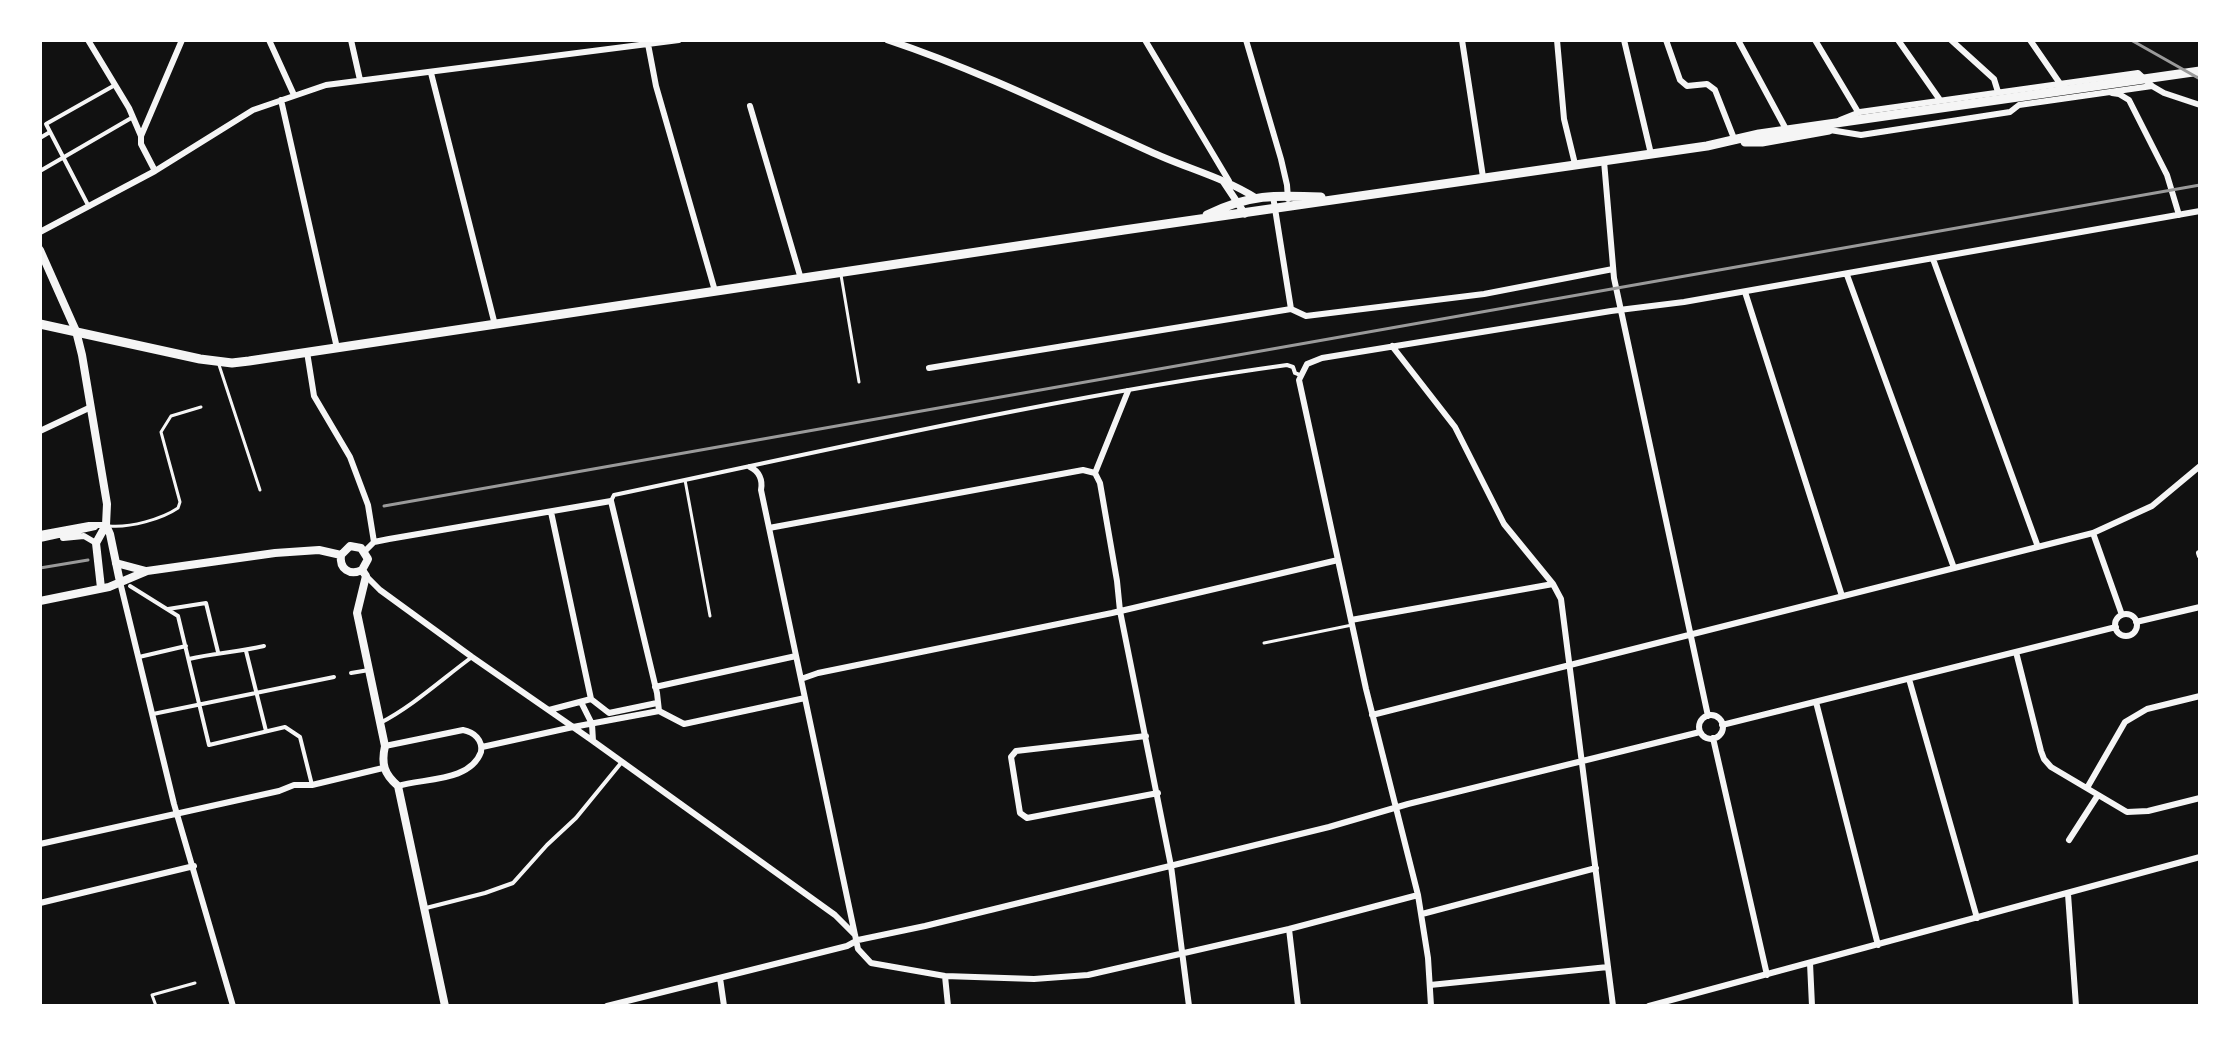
<!DOCTYPE html>
<html>
<head>
<meta charset="utf-8">
<style>
	body { margin:0 }
	#map { position:relative; width:2240px; height:1046px; overflow:hidden; background:#111; font-family:Quicksand,sans-serif }
	canvas { display:block }
	.frame { position:absolute; inset:0; border:42px solid #fff; pointer-events:none }
</style>
</head>
<body>
<div id="map">
<canvas width="2240" height="1046"></canvas>
<div class="frame"></div>
</div>
<script>
const c = document.querySelector('canvas').getContext('2d');
c.lineJoin = 'round';
function stroke(path, color, width, dash) {
  c.strokeStyle = color;
  c.lineWidth = width;
  c.lineCap = dash ? 'butt' : 'round';
  c.setLineDash(dash || []);
  c.stroke(path);
}
stroke(new Path2D(`
	M841 275 859 382
	M219 365 260 490
	M685 480 710 616
	M109 526C130 528 162 519 178 508L180 502 161 432 171 416 201 407
	M1264 643 1352 625
	M156 1006 152 995 195 983`), '#f5f5f5', 3);
stroke(new Path2D(`
	M40 138 50 132
	M40 171 133 117
	M89 207 46 124 115 85
	M611 501 614 495C838 448 1061 396 1287 365L1293 367 1295 373 1300 375
	M130 586 178 616 209 745 285 727 300 737 312 785
	M168 609 206 603 218 652
	M246 651 266 731
	M139 657 186 646
	M189 659C214 653 239 652 264 646
	M351 673 369 670
	M153 714 334 677
	M380 723C413 706 442 679 472 657
	M426 908 485 893 513 883 547 845 576 818 621 763`), '#f5f5f5', 4);
stroke(new Path2D(`
	M88 40 129 108 141 136
	M269 40 294 95
	M351 40 360 80
	M1145 40 1229 181
	M1246 40 1281 159 1287 185 1288 199
	M1462 40 1483 177
	M1557 40 1564 119 1575 164
	M1624 40 1651 154
	M1666 40 1680 80 1687 86 1707 84 1715 90 1735 141
	M1738 40 1787 131
	M1815 40 1858 112
	M1898 40 1940 100
	M1951 40 1994 79 1998 92
	M2030 40 2061 85
	M648 44 656 86 715 291
	M431 73 495 325
	M2152 86 2164 93 2200 105
	M2112 93 2119 94 2129 100 2167 175 2179 215
	M281 100 337 348
	M750 106 801 279
	M1830 130 1861 135 2010 112 2019 105 2152 86 2138 73 1860 112 1840 120
	M1604 161 1614 278 1708 716
	M155 171 141 144V136L182 40
	M1273 196 1291 309
	M40 232 155 171 253 110 326 85 679 40
	M1933 259 2038 547
	M1847 275 1954 568
	M1745 292 1842 596
	M1291 309 1306 316 1484 294 1613 269
	M1392 346 1455 427 1504 524 1553 584 1561 599 1613 1006
	M307 352 314 396 350 457 368 505 374 542
	M929 368 1291 309
	M40 431 91 407
	M750 467C759 471 763 480 761 490L858 949 871 963 945 976 1034 979 1088 975 1289 929 1418 895
	M1095 473 1100 483 1117 581 1120 611 1171 866 1189 1006
	M1095 473 1128 391
	M551 512 591 699
	M769 528 1083 470 1095 473
	M2093 533 2122 615
	M40 534 89 525H106
	M63 538 84 536 96 543
	M40 539 95 527
	M365 551 374 542 389 539 611 501 657 693 659 711
	M2199 553 2200 556
	M366 576 380 590 472 657 573 727 659 711 684 724 805 698
	M120 582 174 804 233 1006
	M2115 625a11 11 0 1 1 22 0a11 11 0 1 1-22 0Z
	M1351 620 1553 584
	M2136 622 2200 607
	M2016 652 2041 751 2044 759 2051 767 2127 812 2148 811 2200 798
	M801 679 818 673 1112 613 1338 560
	M1909 679 1977 918
	M655 687 796 656
	M581 702 592 724
	M1816 702 1878 945
	M549 710 591 699 609 713 657 703
	M1372 715 2093 533 2152 506 2200 466
	M1699 727a12 12 0 1 1 24 0a12 12 0 1 1-24 0Z
	M592 724 593 741 835 915 855 935
	M1722 725 2116 627
	M1146 736 1016 751 1011 757 1020 813 1027 818 1158 793
	M1713 738 1767 975
	M385 746 463 730C474 732 483 740 481 752 470 782 424 778 398 786
	M482 747 573 727 593 741
	M2087 788 2125 722 2147 709 2200 696
	M2069 840 2098 795
	M40 844 279 791 294 785H312L383 768
	M2068 894 2076 1006
	M40 903 194 866
	M1422 914 1596 868
	M1289 929 1298 1006
	M1810 963 1812 1006
	M945 976 948 1006
	M720 978 724 1006
	M1430 985 1608 967
	M607 1006 847 946 858 940 925 926 1329 827 1408 804 1700 732
	M1431 1006 1428 958 1418 895 1366 689 1299 380 1307 364 1322 358 1611 311 1684 302 2200 211
	M1649 1006 2200 857`), '#f5f5f5', 6);
stroke(new Path2D(`
	M888 40C978 70 1063 112 1149 151 1185 168 1223 177 1256 198
	M1223 181 1245 214`), '#f5f5f5', 7);
stroke(new Path2D(`
	M40 250 76 331 82 355 107 504 106 525 96 543 101 588
	M106 525 110 534 120 582
	M341 555 350 546 361 548 368 559 362 570
	M341 555C339 569 350 576 362 570
	M116 563 146 571
	M362 570 366 576 357 613 385 746C381 764 384 774 398 786L445 1006
	M40 601 109 587 147 571 275 553 319 550 341 555`), '#f5f5f5', 8);
stroke(new Path2D(`
	M1745 142H1762L1829 130
	M1207 215C1249 194 1275 195 1321 197
	M40 324 200 359 232 363 249 361 1124 230 1707 146 1759 134 2200 71`), '#f5f5f5', 9);
stroke(new Path2D(`
	M2131 40 2200 79
	M384 506 2200 185
	M40 568 88 560`), '#9a9a9a', 3);
</script>
</body>
</html>
